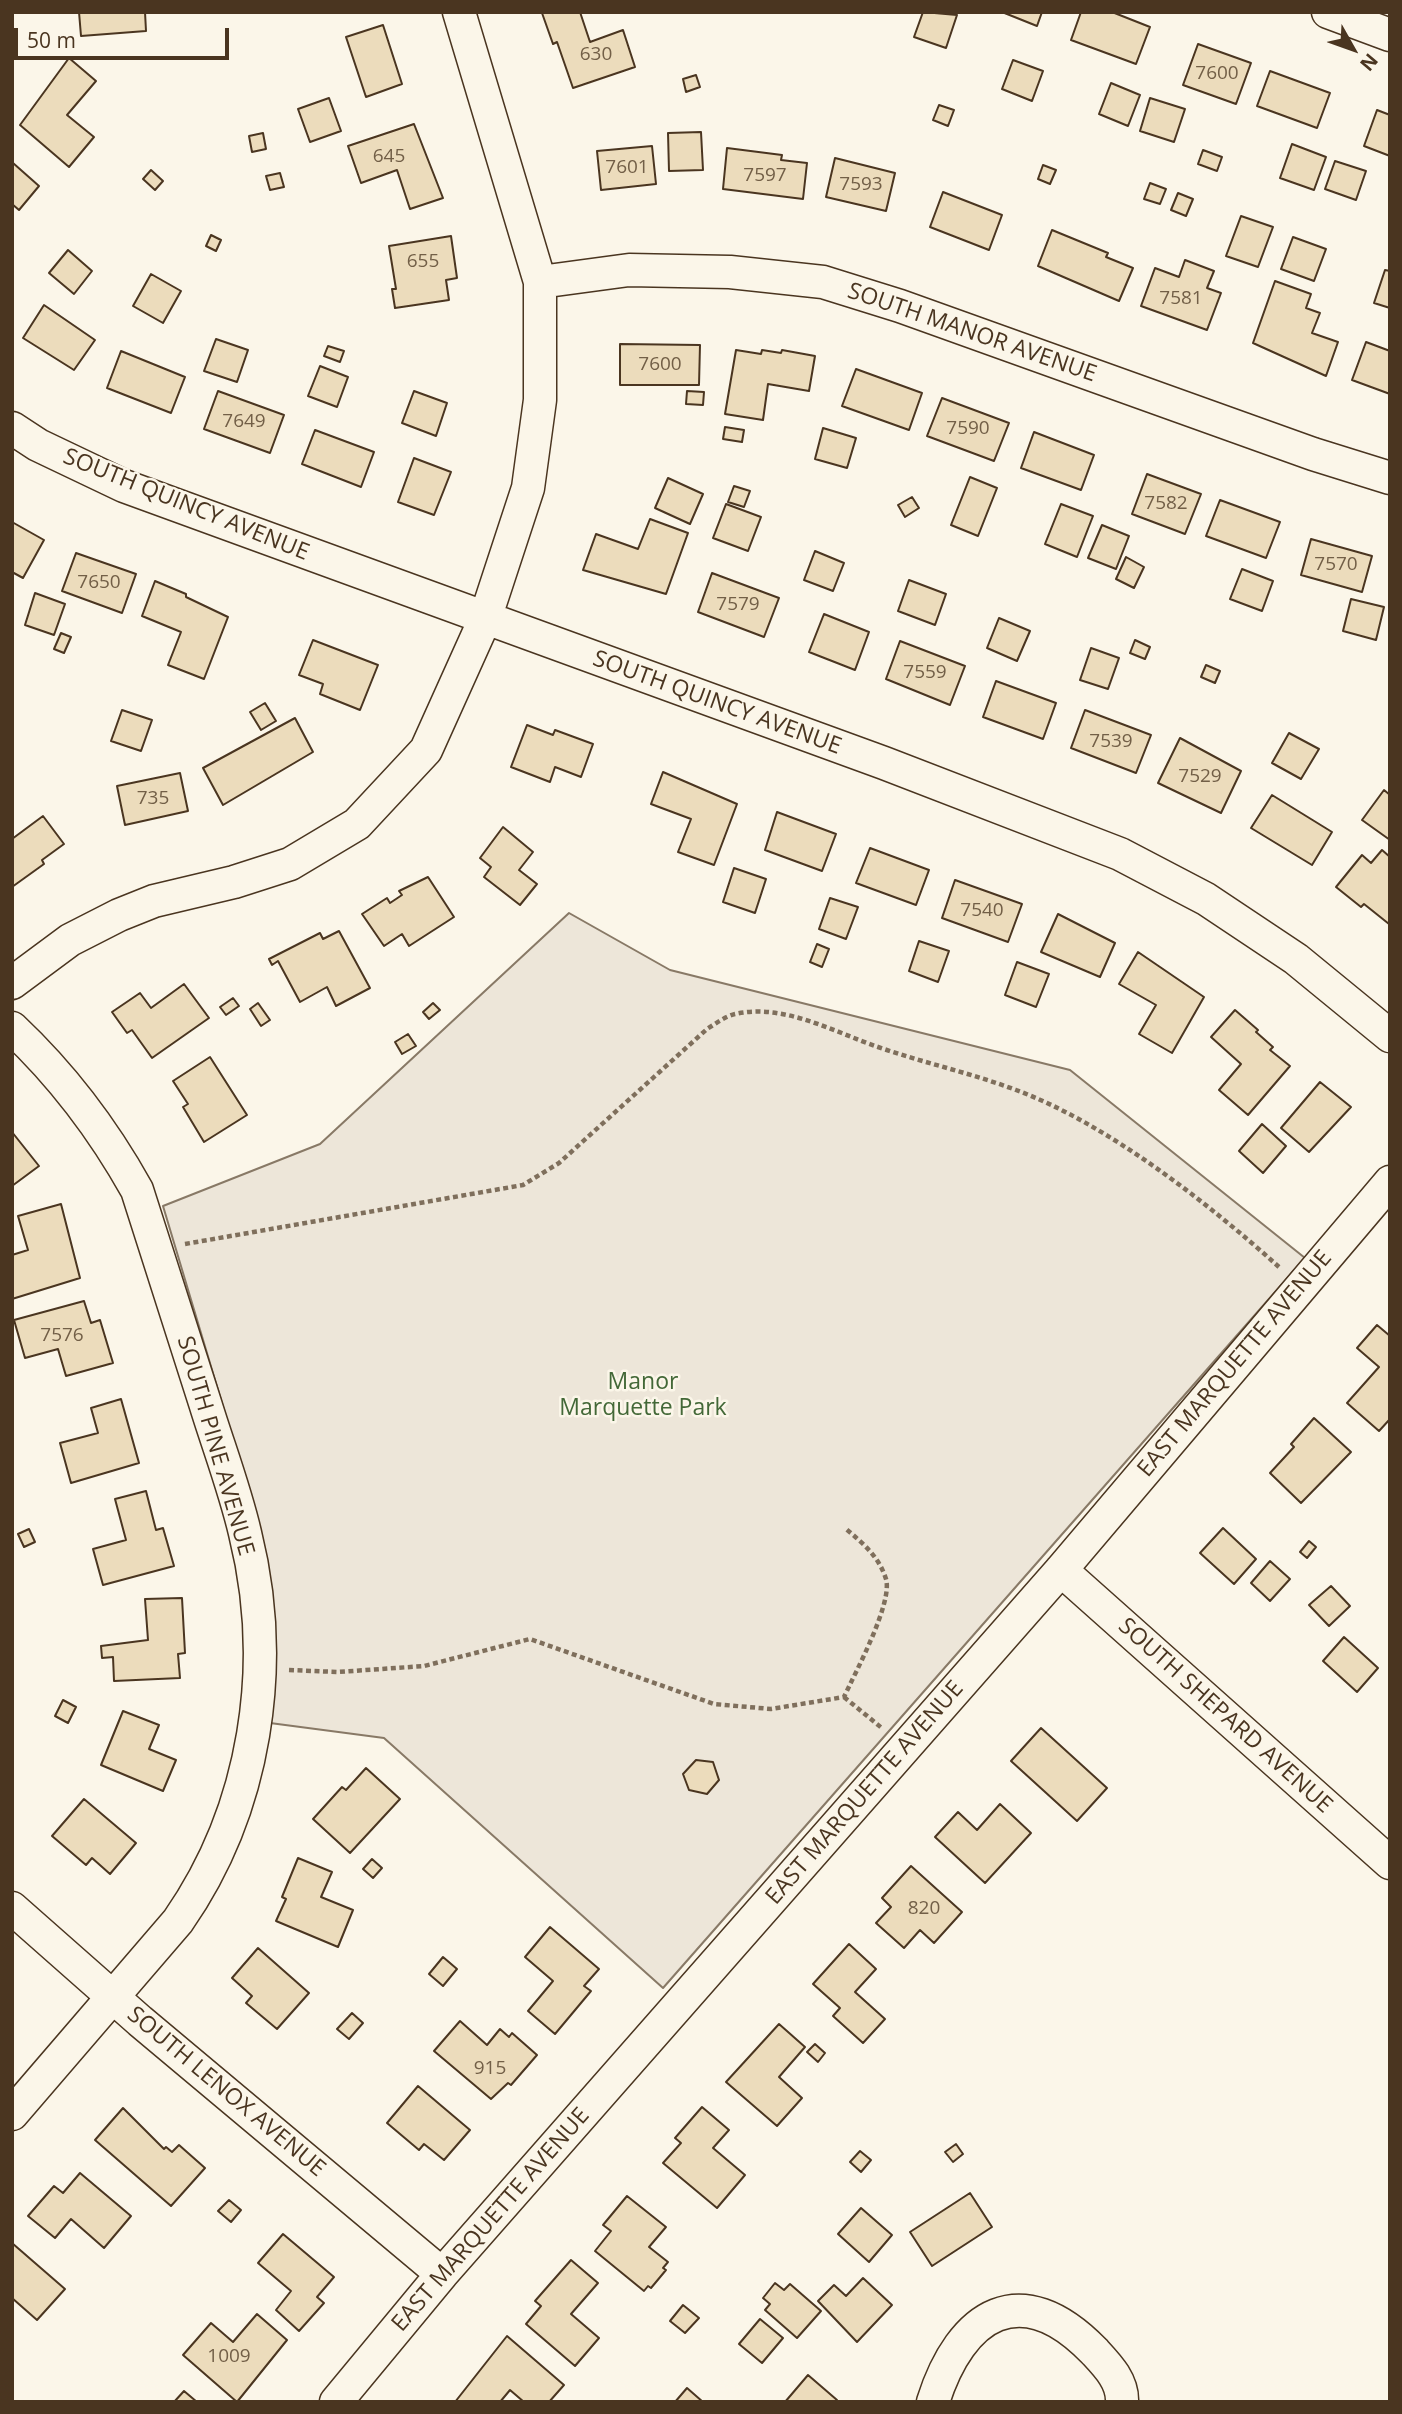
<!DOCTYPE html>
<html>
<head>
<meta charset="utf-8">
<style>
	body { margin:0 }
	#map { position:relative; width:1402px; height:2414px; overflow:hidden; background:#fbf6e9; font-family:"Open Sans",sans-serif }
	canvas { display:block }
	.frame { position:absolute; inset:0; border:14px solid #4a3520; pointer-events:none }
	.north { position:absolute; left:1318px; top:14px; width:70px; height:70px; -webkit-text-stroke:5px #fbf6e9; paint-order:stroke; rotate:130deg; font-size:19px; font-weight:700; line-height:28px; text-align:center; color:#4a3520 }
	.north::after { content:''; display:block; margin:auto; width:24px; height:32px; background:#4a3520; clip-path:polygon(50% 0,100% 100%,50% 72%,0 100%) }
	.scale { position:absolute; left:14px; top:28px; width:215px; height:32px; box-sizing:border-box; border:4px solid #4a3520; border-top:0; padding-left:9px; font-size:21px; line-height:24px; white-space:nowrap; color:#4a3520; -webkit-text-stroke:5px #fbf6e9; paint-order:stroke }
</style>
</head>
<body>
<div id="map">
<canvas width="1402" height="2414"></canvas>
<div class="frame"></div>
<div class="north">N</div>
<div class="scale">50 m</div>
</div>
<script>
const c = document.querySelector('canvas').getContext('2d');
c.lineJoin = 'round';
function fillPath(path, color) {
  c.fillStyle = color;
  c.fill(path, 'evenodd');
}
function stroke(path, color, width, dash) {
  c.strokeStyle = color;
  c.lineWidth = width;
  c.lineCap = dash ? 'butt' : 'round';
  c.setLineDash(dash || []);
  c.stroke(path);
}
function label(font, color, halo, rows, align = 'center') {
  c.font = font + ' "Open Sans",sans-serif';
  c.lineWidth = 5;
  c.setLineDash([]);
  c.textBaseline = 'middle';
  c.strokeStyle = halo;
  c.fillStyle = color;
  for (const [text, x, y, turn = 0] of rows) {
    c.save();
    c.translate(x, y);
    c.rotate((+turn || 0) * Math.PI / 180);
    c.textAlign = isNaN(turn) ? turn : align;
    if (halo) c.strokeText(text, 0, 0);
    c.fillText(text, 0, 0);
    c.restore();
  }
}
const green = new Path2D(`
	M569 913 670 970 1070 1070 1305 1258 663 1988 384 1738 270 1723C287 1610 256 1517 224 1410 204 1342 183 1274 163 1206L320 1144Z`);
fillPath(green, '#ede6d9');
stroke(green, '#887966', 2);
const building = new Path2D(`
	M76 12H145L146 31 81 36 79 12Z
	M580 12 590 42 623 30 635 67 573 88 557 42 553 44 542 13Z
	M923 12 957 15 946 48 914 37Z
	M1002 12H1042L1037 26Z
	M1081 12H1112L1150 27 1136 64 1071 40Z
	M383 25 402 84 366 97 346 37Z
	M1198 44 1251 63 1236 104 1183 85Z
	M69 58 96 81 67 115 94 137 69 167 20 125Z
	M1013 60 1043 71 1032 101 1002 89Z
	M1270 71 1330 93 1317 128 1257 106Z
	M696 75 700 87 686 92 683 79Z
	M1111 83 1140 95 1128 126 1099 114Z
	M329 98 341 131 310 142 298 109Z
	M1150 98 1185 109 1174 142 1140 131Z
	M939 105 954 110 948 126 933 120Z
	M1377 110 1390 115V156L1364 146Z
	M414 124 443 198 410 209 397 170 361 183 348 146Z
	M701 132 703 170 669 171 668 133Z
	M263 133 266 149 252 152 249 136Z
	M1292 144 1326 157 1314 190 1280 178Z
	M652 146 656 184 601 190 597 151Z
	M727 148 782 155 781 160 807 163 803 199 723 189Z
	M1203 150 1222 157 1217 171 1198 164Z
	M835 158 895 173 886 211 826 197Z
	M1335 161 1366 171 1356 200 1325 189Z
	M13 163 39 186 19 210 12 204Z
	M1043 165 1056 170 1050 184 1038 179Z
	M151 170 163 181 155 190 143 179Z
	M280 173 284 187 270 190 266 176Z
	M1150 183 1166 189 1160 204 1144 199Z
	M943 192 1002 215 989 250 930 227Z
	M1178 193 1193 199 1186 216 1171 210Z
	M1241 216 1273 227 1258 267 1226 256Z
	M1052 230 1108 253 1106 257 1133 268 1119 301 1038 266Z
	M211 235 221 240 216 251 206 246Z
	M451 236 457 278 446 280 449 300 395 308 392 289H396L389 246Z
	M1293 237 1326 249 1314 281 1281 269Z
	M68 250 92 271 74 294 49 273Z
	M1185 260 1214 271 1207 288 1221 293 1207 330 1141 306 1155 268 1179 277Z
	M1385 270 1390 271V308L1374 303Z
	M151 274 181 291 163 323 133 306Z
	M1275 281 1311 294 1306 308 1320 313 1312 333 1338 342 1326 376 1253 343Z
	M44 305 95 340 74 370 23 338Z
	M216 339 248 350 237 382 204 371Z
	M1366 342 1390 351V394L1352 380Z
	M620 344 700 345 699 385H620Z
	M328 346 344 351 340 362 324 356Z
	M736 350 761 354 762 350 781 353 782 350 815 356 809 391 768 384 763 420 725 414Z
	M121 351 185 377 171 413 107 388Z
	M320 366 348 377 337 407 308 396Z
	M856 369 922 393 909 430 842 406Z
	M218 391 284 415 270 453 204 429Z
	M414 391 447 403 436 436 402 423Z
	M687 391 704 392 703 405 686 404Z
	M942 398 1009 423 994 461 927 436Z
	M725 427 744 430 742 442 723 439Z
	M823 428 856 438 847 468 815 459Z
	M315 430 374 452 361 487 302 464Z
	M1034 432 1094 455 1081 490 1021 468Z
	M414 458 451 472 434 515 398 502Z
	M1147 474 1201 494 1185 534 1132 514Z
	M970 477 997 488 978 536 951 525Z
	M668 478 703 494 690 524 655 508Z
	M734 486 750 491 744 507 728 502Z
	M912 497 919 508 905 517 898 505Z
	M1220 500 1280 522 1266 558 1206 536Z
	M726 504 761 517 748 551 713 538Z
	M1061 504 1093 516 1077 557 1045 544Z
	M650 519 688 533 666 594 583 570 596 534 638 549Z
	M12 522 44 540 23 578 12 572Z
	M1102 525 1129 536 1116 569 1088 558Z
	M1311 539 1372 556 1362 592 1301 575Z
	M815 551 844 563 833 591 804 580Z
	M76 553 136 574 122 613 62 591Z
	M1126 557 1144 567 1134 588 1116 579Z
	M1242 569 1273 581 1262 611 1230 599Z
	M712 573 779 598 764 637 698 612Z
	M909 580 946 594 935 625 898 611Z
	M155 581 186 594V597L228 617 204 679 168 665 181 632 142 616Z
	M35 593 65 604 54 635 25 625Z
	M1351 599 1384 607 1376 640 1343 631Z
	M824 614 869 632 855 670 809 652Z
	M999 618 1030 631 1017 661 987 648Z
	M61 633 71 637 64 653 54 649Z
	M313 640 378 665 360 710 320 694 323 684 299 675Z
	M1135 640 1150 647 1145 659 1130 653Z
	M900 641 965 666 950 705 886 679Z
	M1091 648 1119 658 1108 689 1080 680Z
	M1206 665 1220 671 1215 683 1201 677Z
	M996 681 1056 703 1043 739 983 717Z
	M265 703 276 721 261 730 250 712Z
	M122 710 152 720 141 751 111 741Z
	M1085 710 1151 735 1136 773 1071 748Z
	M295 718 313 752 223 805 203 768Z
	M527 725 553 735 555 730 593 744 581 777 555 767 550 782 511 767Z
	M1289 733 1319 749 1301 779 1272 763Z
	M1180 738 1241 771 1221 813 1158 783Z
	M663 772 737 804 714 865 678 852 691 819 651 804Z
	M180 773 188 811 125 825 117 786Z
	M1384 790 1390 795V840L1362 820Z
	M1272 795 1332 832 1312 865 1251 828Z
	M777 812 836 834 822 871 765 850Z
	M43 816 64 844 42 860 44 864 12 887V839Z
	M503 827 533 852 519 870 537 884 520 905 484 877 491 867 480 858Z
	M870 848 929 870 916 905 856 883Z
	M1382 850 1390 857 1389 924 1364 904 1361 907 1336 887 1362 855 1371 863Z
	M734 868 766 879 755 913 723 902Z
	M428 877 454 917 409 946 402 934 384 946 362 914 387 898 390 903 402 895 399 891Z
	M955 880 1022 904 1008 942 942 918Z
	M830 898 858 907 846 939 819 929Z
	M1058 914 1115 943 1100 977 1041 952Z
	M339 931 370 988 336 1006 327 987 300 1002 278 961 272 965 269 959 320 933 323 939Z
	M919 941 949 951 938 982 909 971Z
	M817 944 829 949 822 967 810 962Z
	M1138 952 1204 997 1172 1053 1139 1034 1156 1005 1119 984Z
	M1017 962 1049 974 1036 1007 1005 995Z
	M184 984 209 1018 152 1058 132 1030 127 1033 112 1012 140 993 151 1008Z
	M233 998 239 1006 226 1015 220 1007Z
	M258 1003 270 1020 261 1026 250 1009Z
	M433 1003 440 1010 429 1019 423 1012Z
	M1235 1010 1258 1030 1256 1032 1273 1047 1270 1050 1290 1066 1248 1115 1219 1090 1241 1064 1211 1037Z
	M408 1034 416 1046 402 1054 395 1042Z
	M210 1057 247 1115 204 1142 183 1107 188 1104 173 1081Z
	M1320 1082 1351 1107 1309 1152 1281 1128Z
	M1262 1124 1286 1146 1263 1173 1239 1151Z
	M12 1132 39 1166 12 1186Z
	M61 1204 80 1278 12 1299V1255L28 1250 18 1216Z
	M84 1301 91 1323 100 1320 113 1363 66 1376 58 1349 25 1358 14 1320Z
	M1377 1325 1390 1336V1419L1379 1431 1347 1403 1379 1367 1357 1348Z
	M121 1399 139 1463 71 1483 60 1443 98 1433 91 1408Z
	M1314 1418 1351 1452 1301 1503 1270 1473 1294 1447 1291 1444Z
	M146 1491 156 1530 163 1528 174 1566 103 1585 93 1549 126 1540 115 1499Z
	M1223 1528 1256 1559 1234 1584 1200 1553Z
	M29 1529 35 1542 24 1547 18 1534Z
	M1309 1541 1316 1547 1307 1558 1300 1552Z
	M1270 1561 1290 1579 1270 1601 1251 1583Z
	M1331 1586 1350 1606 1329 1626 1309 1605Z
	M182 1598 185 1653 178 1654 180 1678 114 1681 113 1657 102 1658 101 1646 148 1640 145 1599Z
	M1344 1637 1378 1668 1357 1692 1323 1661Z
	M63 1700 76 1707 68 1723 55 1716Z
	M123 1711 159 1725 149 1749 176 1760 163 1791 101 1765Z
	M1041 1728 1107 1788 1077 1821 1011 1761Z
	M696 1760 713 1762 719 1780 707 1794 689 1790 683 1774Z
	M366 1768 400 1799 350 1853 313 1819 342 1787 346 1790Z
	M84 1799 136 1843 110 1874 92 1858 86 1865 52 1836Z
	M1000 1804 1031 1833 985 1883 935 1837 958 1812 977 1830Z
	M298 1858 332 1872 321 1897 353 1910 338 1947 276 1921 286 1899 282 1897Z
	M372 1859 382 1868 373 1878 363 1869Z
	M911 1866 962 1912 934 1943 920 1930 904 1948 876 1923 891 1907 882 1898Z
	M550 1927 599 1969 584 1986 591 1991 555 2034 528 2011 553 1981 525 1957Z
	M849 1944 876 1969 855 1992 885 2019 863 2043 833 2016 840 2008 813 1984Z
	M258 1948 309 1993 277 2029 246 2003 252 1996 232 1978Z
	M443 1957 457 1969 443 1986 429 1974Z
	M352 2013 363 2023 349 2039 337 2029Z
	M460 2021 487 2045 500 2029 509 2037 512 2033 537 2055 511 2085 508 2083 491 2099 434 2051Z
	M779 2024 805 2047 779 2077 802 2098 777 2126 726 2082Z
	M815 2044 825 2053 818 2062 807 2052Z
	M418 2086 470 2130 444 2160 424 2144 419 2150 387 2123Z
	M702 2107 729 2130 713 2148 745 2175 717 2208 663 2163 681 2143 675 2138Z
	M123 2108 164 2149 166 2147 172 2152 179 2145 205 2168 171 2206 95 2140Z
	M956 2144 963 2154 953 2162 945 2152Z
	M860 2151 871 2160 861 2172 850 2162Z
	M80 2173 131 2216 104 2248 71 2219 55 2238 28 2216 54 2186 63 2193Z
	M970 2193 992 2227 932 2266 910 2232Z
	M627 2196 666 2227 649 2247 668 2262 663 2268 666 2270 651 2288 648 2286 644 2291 595 2251 611 2231 603 2225Z
	M229 2200 241 2210 231 2222 218 2211Z
	M861 2208 892 2235 869 2262 838 2234Z
	M283 2234 334 2277 317 2297 324 2303 299 2331 276 2310 291 2291 258 2263Z
	M12 2243 65 2289 37 2320 12 2298Z
	M571 2260 598 2283 571 2314 599 2338 575 2366 526 2324 541 2306 535 2301Z
	M863 2278 892 2305 857 2342 818 2301 834 2285 846 2296Z
	M775 2283 784 2290 790 2284 821 2311 797 2338 765 2310 770 2304 763 2298Z
	M683 2305 699 2318 685 2333 670 2321Z
	M257 2314 287 2340 237 2402 183 2355 211 2323 233 2342Z
	M760 2319 783 2338 762 2363 739 2344Z
	M507 2336 564 2385 549 2402H524L510 2390 500 2402H455Z
	M808 2375 837 2400 835 2402H785Z
	M687 2388 703 2402H675Z
	M184 2391 197 2402H174Z`);
fillPath(building, '#ecdcbc');
stroke(building, '#4a3520', 2);
const minor = new Path2D(`
	M1328 12 1390 35
	M540 282 629 270 730 272 823 282 900 306 1313 454 1390 478
	M12 428 38 445 124 486 884 763 1120 854 1206 899 1296 959 1390 1036
	M12 983 70 940 119 915 154 901 234 882 290 864 357 824 426 750 485 619 528 488 540 400V282L459 12
	M12 1028C63 1076 103 1129 137 1190 160 1262 183 1334 206 1406 219 1448 235 1490 245 1533 278 1665 256 1809 178 1921L12 2114
	M1061 1570 1390 1863
	M12 1908 140 2021 442 2274
	M336 2402 442 2274 1061 1570 1390 1182
	M933 2402C961 2313 1021 2276 1094 2351 1107 2365 1123 2381 1122 2402`);
stroke(minor, '#4a3520', 35);
stroke(new Path2D(`
	M185 1244 523 1185 559 1163 707 1029C715 1024 726 1016 735 1014 784 1003 834 1032 878 1047 924 1063 971 1073 1016 1090 1106 1123 1208 1203 1279 1267
	M289 1670 338 1672 424 1666 530 1639 714 1704 771 1709 844 1697C855 1673 893 1603 886 1579 879 1557 864 1544 846 1529
	M844 1697 883 1729`), '#7f6f5c', 4.5, [5, 3.5]);
stroke(minor, '#fbf6e9', 32);
label('19px', '#725f47', null, [
	["630",596,55],
	["7600",1217,74],
	["645",389,157],
	["7601",627,168],
	["7597",765,176],
	["7593",861,185],
	["655",423,262],
	["7581",1181,299],
	["7600",660,365],
	["7649",244,422],
	["7590",968,429],
	["7582",1166,504],
	["7570",1336,565],
	["7650",99,583],
	["7579",738,605],
	["7559",925,673],
	["7539",1111,742],
	["7529",1200,777],
	["735",153,799],
	["7540",982,911],
	["7576",62,1336],
	["820",924,1909],
	["915",490,2069],
	["1009",229,2357]
]);
label('23px', '#4a3520', '#fbf6e9', [
	["SOUTH MANOR AVENUE",972,333,19],
	["SOUTH QUINCY AVENUE",186,505,22],
	["SOUTH QUINCY AVENUE",717,703,20],
	["EAST MARQUETTE AVENUE",1235,1364,-50],
	["SOUTH PINE AVENUE",215,1446,74],
	["SOUTH SHEPARD AVENUE",1225,1716,42],
	["EAST MARQUETTE AVENUE",865,1793,-49],
	["SOUTH LENOX AVENUE",226,2092,40],
	["EAST MARQUETTE AVENUE",491,2220,-49]
]);
label('23px', '#436837', '#fbf6e9', [
	["Manor",643,1382],
	["Marquette Park",643,1408]
]);
</script>
</body>
</html>
